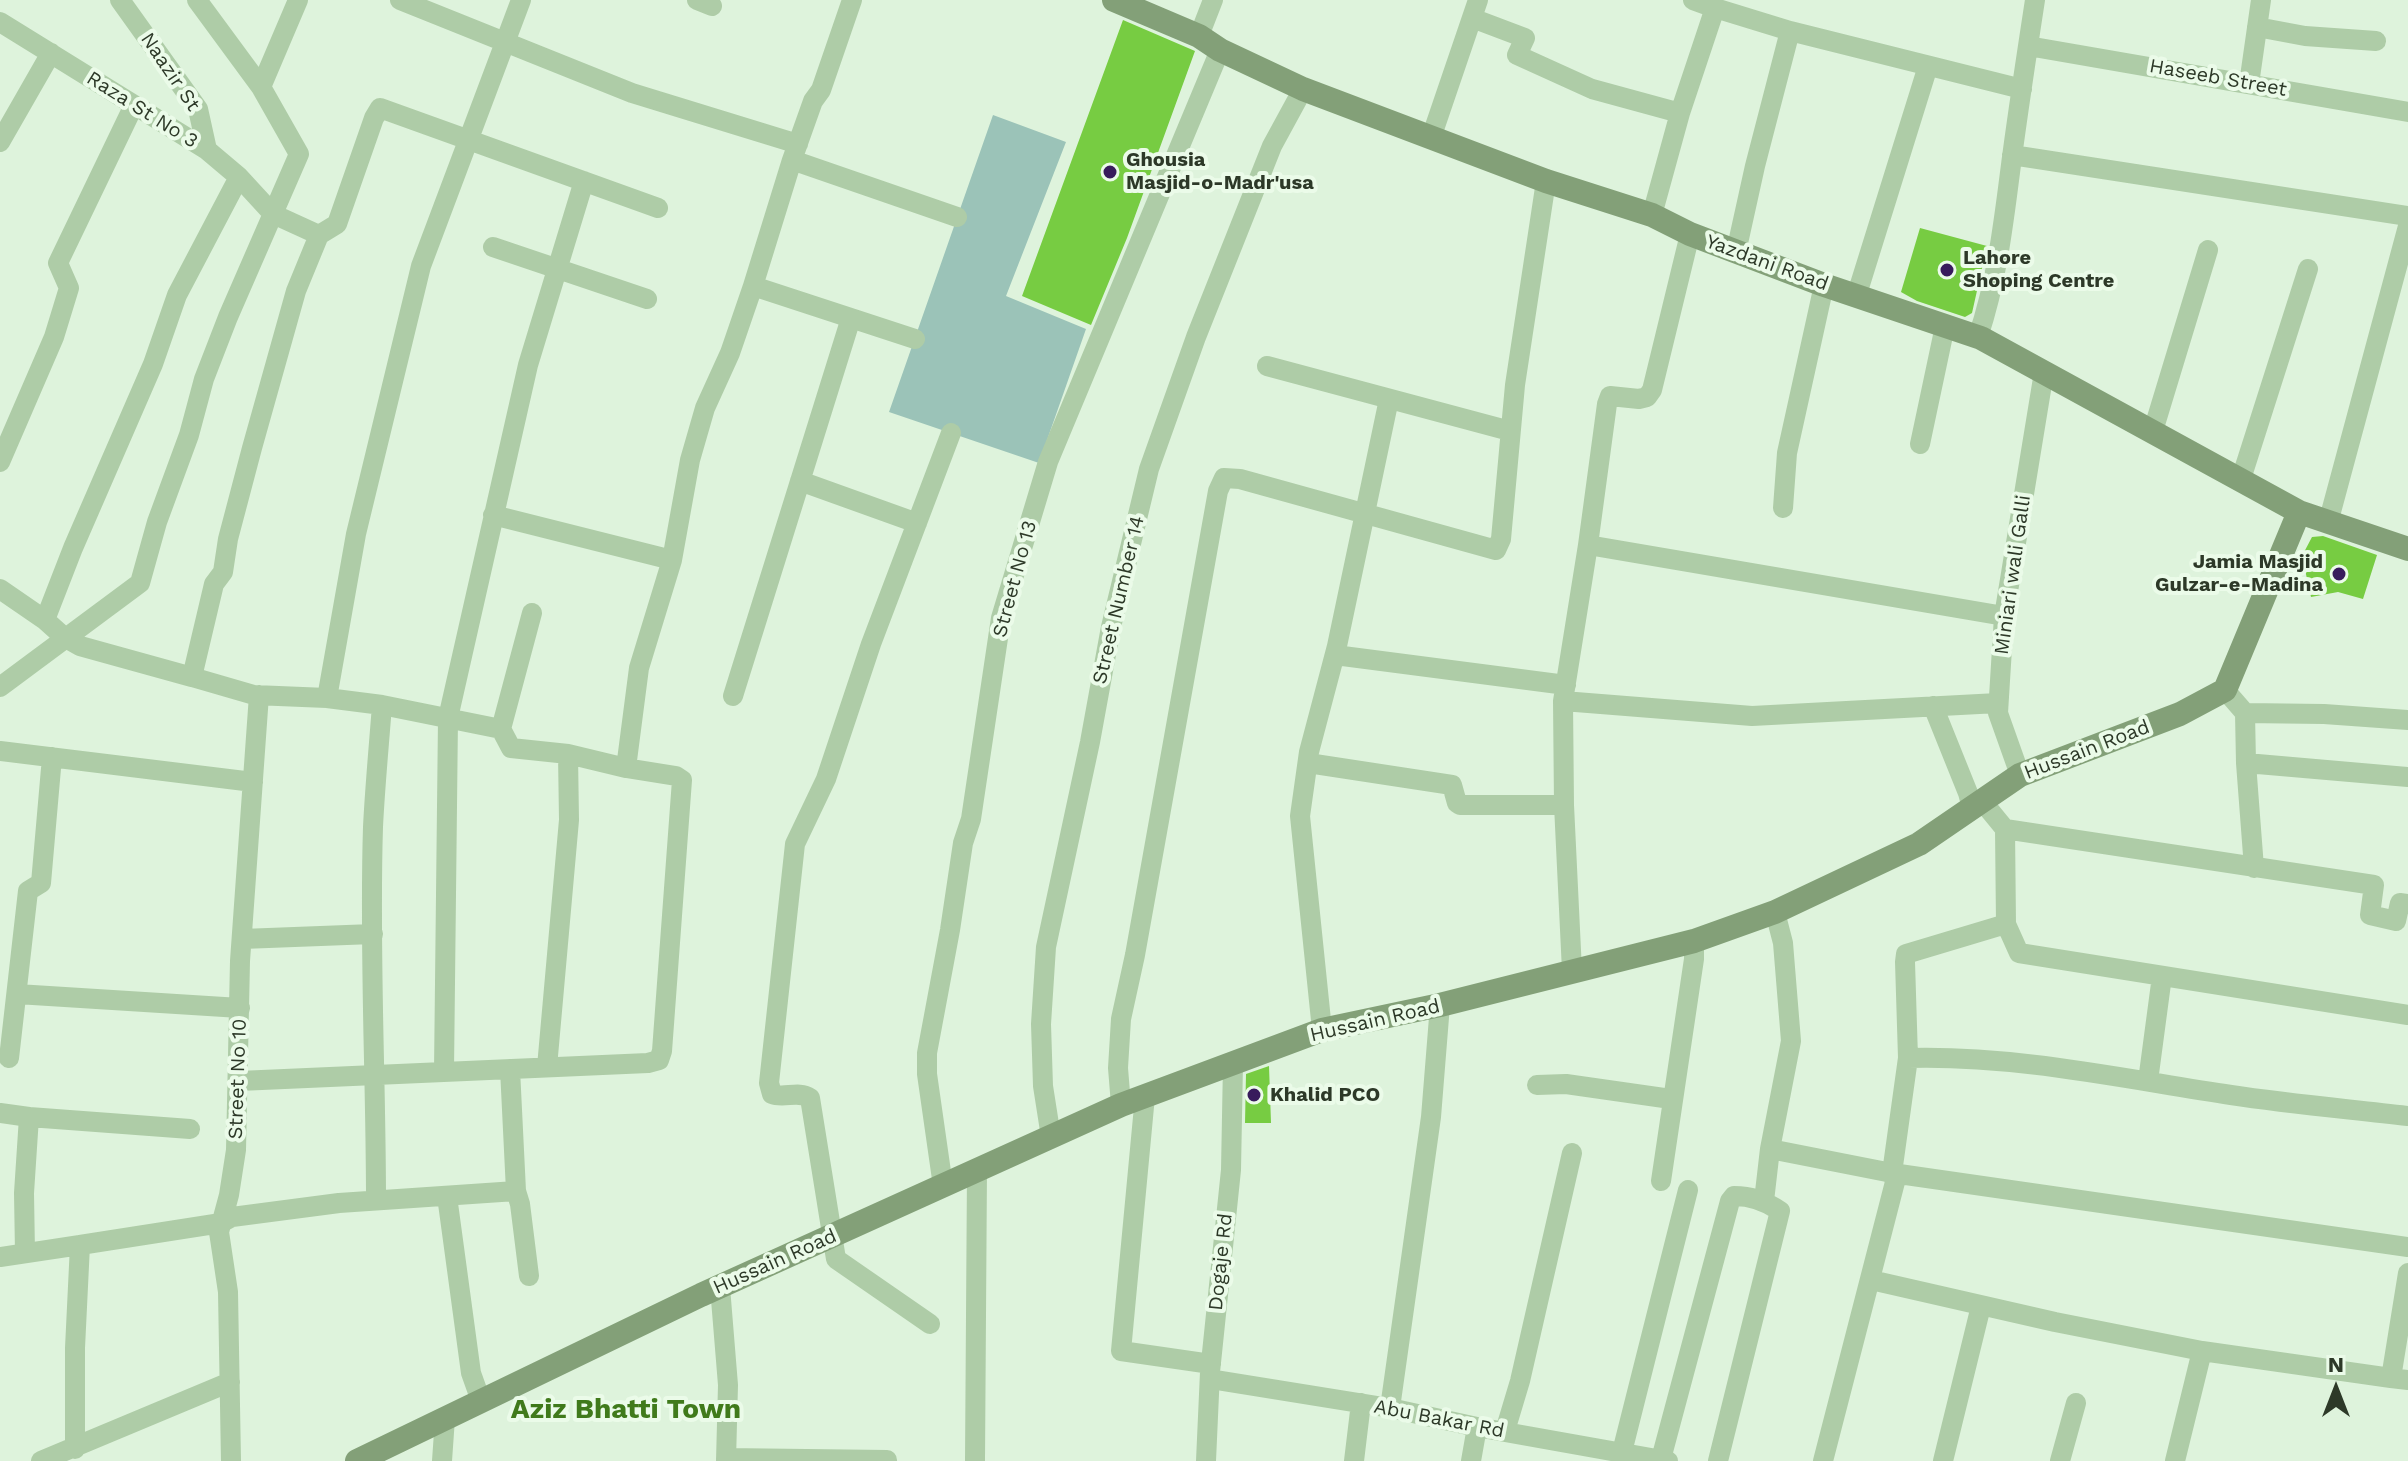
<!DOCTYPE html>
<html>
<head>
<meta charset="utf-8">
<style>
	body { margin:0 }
	#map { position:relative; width:2408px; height:1461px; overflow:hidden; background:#def3dc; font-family:"Work Sans",sans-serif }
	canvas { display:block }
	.north { position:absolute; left:2296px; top:1349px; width:80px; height:80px; -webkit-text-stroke:6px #ebfbe9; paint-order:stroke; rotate:0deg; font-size:22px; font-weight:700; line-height:32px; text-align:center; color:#2d3928 }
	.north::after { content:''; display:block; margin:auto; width:28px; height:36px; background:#2d3928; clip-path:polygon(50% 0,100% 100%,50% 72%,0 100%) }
</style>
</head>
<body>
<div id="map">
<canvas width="2408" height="1461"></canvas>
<div class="north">N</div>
</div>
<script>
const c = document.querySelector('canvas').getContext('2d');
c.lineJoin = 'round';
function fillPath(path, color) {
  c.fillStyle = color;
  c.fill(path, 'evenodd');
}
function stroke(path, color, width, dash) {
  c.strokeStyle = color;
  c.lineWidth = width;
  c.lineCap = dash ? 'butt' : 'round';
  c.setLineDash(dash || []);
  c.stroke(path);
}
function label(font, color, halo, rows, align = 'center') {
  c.font = font + ' "Work Sans",sans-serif';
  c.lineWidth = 8;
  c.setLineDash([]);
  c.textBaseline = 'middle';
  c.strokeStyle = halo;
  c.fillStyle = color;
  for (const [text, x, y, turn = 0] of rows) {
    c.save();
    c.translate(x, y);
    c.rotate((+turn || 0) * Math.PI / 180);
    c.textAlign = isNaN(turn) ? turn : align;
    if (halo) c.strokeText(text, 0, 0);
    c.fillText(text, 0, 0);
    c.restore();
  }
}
fillPath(new Path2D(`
	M993 115 1066 142 1006 296 1086 329 1039 463 889 412Z`), '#9bc3b8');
fillPath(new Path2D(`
	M1123 20 1195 51 1127 238 1091 325 1022 296Z
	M1920 228 1987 246 1972 313 1965 317 1917 301 1901 292Z
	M2323 536 2377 555 2363 599 2338 592 2311 597 2302 556 2312 537Z
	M1269 1066 1271 1123H1245L1246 1074Z`), '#77cc42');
stroke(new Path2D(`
	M120 0 198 109 207 150
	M197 0 261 87
	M400 0 632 93 798 144
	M697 0 712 6
	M852 0 821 90 813 101 792 160 957 217
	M1693 0 1715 8
	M1472 18 1525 38 1517 55 1592 89 1680 113
	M0 22 207 150 239 177 273 214 319 235
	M2257 27 2305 36 2376 41
	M1199 36 1213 0
	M2028 46 2408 112
	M2249 84 2261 0
	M1431 138 1478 0
	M0 142 51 53
	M2012 155 2408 216
	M792 160 753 286 915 339
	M1652 215 1680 113 1715 8 1790 31 2022 89
	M493 247 647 299
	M1736 252 1755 166 1790 31
	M1857 294 1928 66
	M1978 337C1998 277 2004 219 2012 157 2019 105 2027 52 2035 0
	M1267 366 1510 431
	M2153 431 2208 250
	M1920 444 1945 326
	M0 462 54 337 69 288 58 263 134 105
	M2241 479 2308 269
	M800 481 917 523
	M1783 508 1787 453 1824 285
	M493 515 672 560
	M2328 523 2408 226
	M1588 545 2004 616
	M0 589 45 620 64 637 80 646 192 677 214 584 223 572 228 539 252 448 296 291 319 235 337 224 374 118 380 108 658 208
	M45 620 73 548 153 364 177 295 239 177
	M1335 655 1566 685
	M192 677 254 695 327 698 382 705 501 729 511 748 568 754 626 768 639 668 672 560 690 460 705 408 730 353 753 286
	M0 687 140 583 157 522 189 435 204 379 228 317 299 154 261 87 298 0
	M2225 690 2245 713 2246 763 2408 777
	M733 696 851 318
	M327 698 356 534 421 266 521 0
	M1563 701 1752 716 1998 703
	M1933 706 1968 793 1972 808
	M2245 713 2324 714 2408 720
	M501 729 532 613
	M0 751 253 782
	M1308 763 1452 785 1457 803 1460 805H1564
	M2246 763 2254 868
	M2020 775 1998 713 2004 616 2044 372
	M1982 801 2005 829 2374 885 2370 915 2396 921 2400 903 2408 904
	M2005 829 2006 924 2019 953 2408 1015
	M242 939 373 934
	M1572 971 1564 805 1563 701 1588 545 1607 404 1610 396 1639 399 1647 397 1652 390 1690 234
	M17 994 240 1008
	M1322 1030 1300 816 1309 752 1337 646 1389 399
	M9 1058 28 891 41 883 52 757
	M1908 1058 1905 962 1906 954 2006 924
	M547 1067 569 820 568 754
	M444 1071 448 718 528 365 584 181
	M239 1081 648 1063 659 1060 662 1051 682 780 676 776 626 768
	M2148 1081 2162 976
	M1537 1085 1566 1084 1671 1099
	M1145 1096 1121 1351 1211 1364
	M1121 1105 1118 1068 1121 1019 1135 955 1218 491 1224 478 1240 479 1496 550 1501 539 1515 385 1546 181
	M0 1113 29 1117
	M1051 1137 1043 1086 1041 1024 1046 947 1090 742 1111 627 1149 469 1196 337 1272 146 1303 89
	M1770 1149 1892 1173 2408 1247
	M1661 1181 1694 959V941
	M943 1186 927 1074V1053L950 930 963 843 971 819 1001 618 1048 462 1220 50
	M516 1191 520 1204 529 1276
	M447 1196 471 1373 481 1401
	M376 1200C376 1076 369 951 373 827 375 786 379 745 382 705
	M1764 1201 1770 1149 1791 1041 1783 943 1775 912
	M25 1253 24 1193 29 1117 190 1129
	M0 1257 80 1245
	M2408 1273 2391 1378 2408 1380
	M1871 1280 2055 1322 2202 1351 2391 1378
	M720 1287 728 1385 726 1461
	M930 1324 836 1259 810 1098C798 1090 784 1099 772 1094L769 1083 795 844 826 779 871 644 951 433
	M1210 1379 1390 1408 1477 1427 1668 1461
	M1390 1408 1431 1117 1440 1005
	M1505 1431 1520 1381 1572 1153
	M75 1449V1348L80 1245 221 1223 232 1217 339 1203 516 1191 510 1069
	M1622 1452 1688 1190
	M726 1458 887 1460
	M1661 1459 1730 1201 1734 1196C1751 1196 1767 1202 1780 1211L1718 1461
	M41 1461 230 1382
	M231 1461 228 1292 219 1232 229 1195 236 1150 240 961 259 695
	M442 1461 445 1418
	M975 1461 977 1170
	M1206 1461 1210 1372 1231 1170 1233 1063
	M1354 1461 1361 1403
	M1471 1461 1477 1427
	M1823 1461 1895 1182 1892 1173 1908 1058C2016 1055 2124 1079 2231 1095 2290 1104 2349 1109 2408 1116
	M1943 1461 1981 1306
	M2060 1461 2076 1403
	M2175 1461 2202 1351`), '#aecca7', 20);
stroke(new Path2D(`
	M1114 0 1199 36 1220 50 1303 89 1546 181 1652 215 1690 234 1824 285 1981 338 2299 512 2408 549
	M357 1461 701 1295 1121 1105 1322 1030 1440 1005 1694 941 1775 912 1919 844 2020 775 2180 714 2225 690 2299 512`), '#83a078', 24);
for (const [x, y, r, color] of [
	[1110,172,8,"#381b5c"],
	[1947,270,8,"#381b5c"],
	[2339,574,8,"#381b5c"],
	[1254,1095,8,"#381b5c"]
]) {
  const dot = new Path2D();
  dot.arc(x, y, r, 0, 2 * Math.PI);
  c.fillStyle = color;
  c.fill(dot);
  stroke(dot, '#ebfbe9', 3);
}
label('20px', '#2d3928', '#ebfbe9', [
	["Naazir St",170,72,56],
	["Haseeb Street",2218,78,10],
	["Raza St No 3",142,110,32],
	["Yazdani Road",1767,263,20],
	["Miniari wali Galli",2013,575,-82],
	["Street No 13",1015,579,-75],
	["Street Number 14",1119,600,-77],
	["Hussain Road",2087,750,-21],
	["Hussain Road",1375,1021,-13],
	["Street No 10",238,1079,-88],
	["Hussain Road",775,1262,-24],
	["Dogaje Rd",1221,1262,-84],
	["Abu Bakar Rd",1439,1419,11]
]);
label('bold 20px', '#2d3928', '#ebfbe9', [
	["Ghousia",1126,160],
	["Masjid-o-Madr'usa",1126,183],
	["Lahore",1963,258],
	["Shoping Centre",1963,281],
	["Jamia Masjid",2323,562,"right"],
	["Gulzar-e-Madina",2323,585,"right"],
	["Khalid PCO",1270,1095]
], 'left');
label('bold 28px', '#407a1b', '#ebfbe9', [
	["Aziz Bhatti Town",626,1410]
]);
</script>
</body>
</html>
